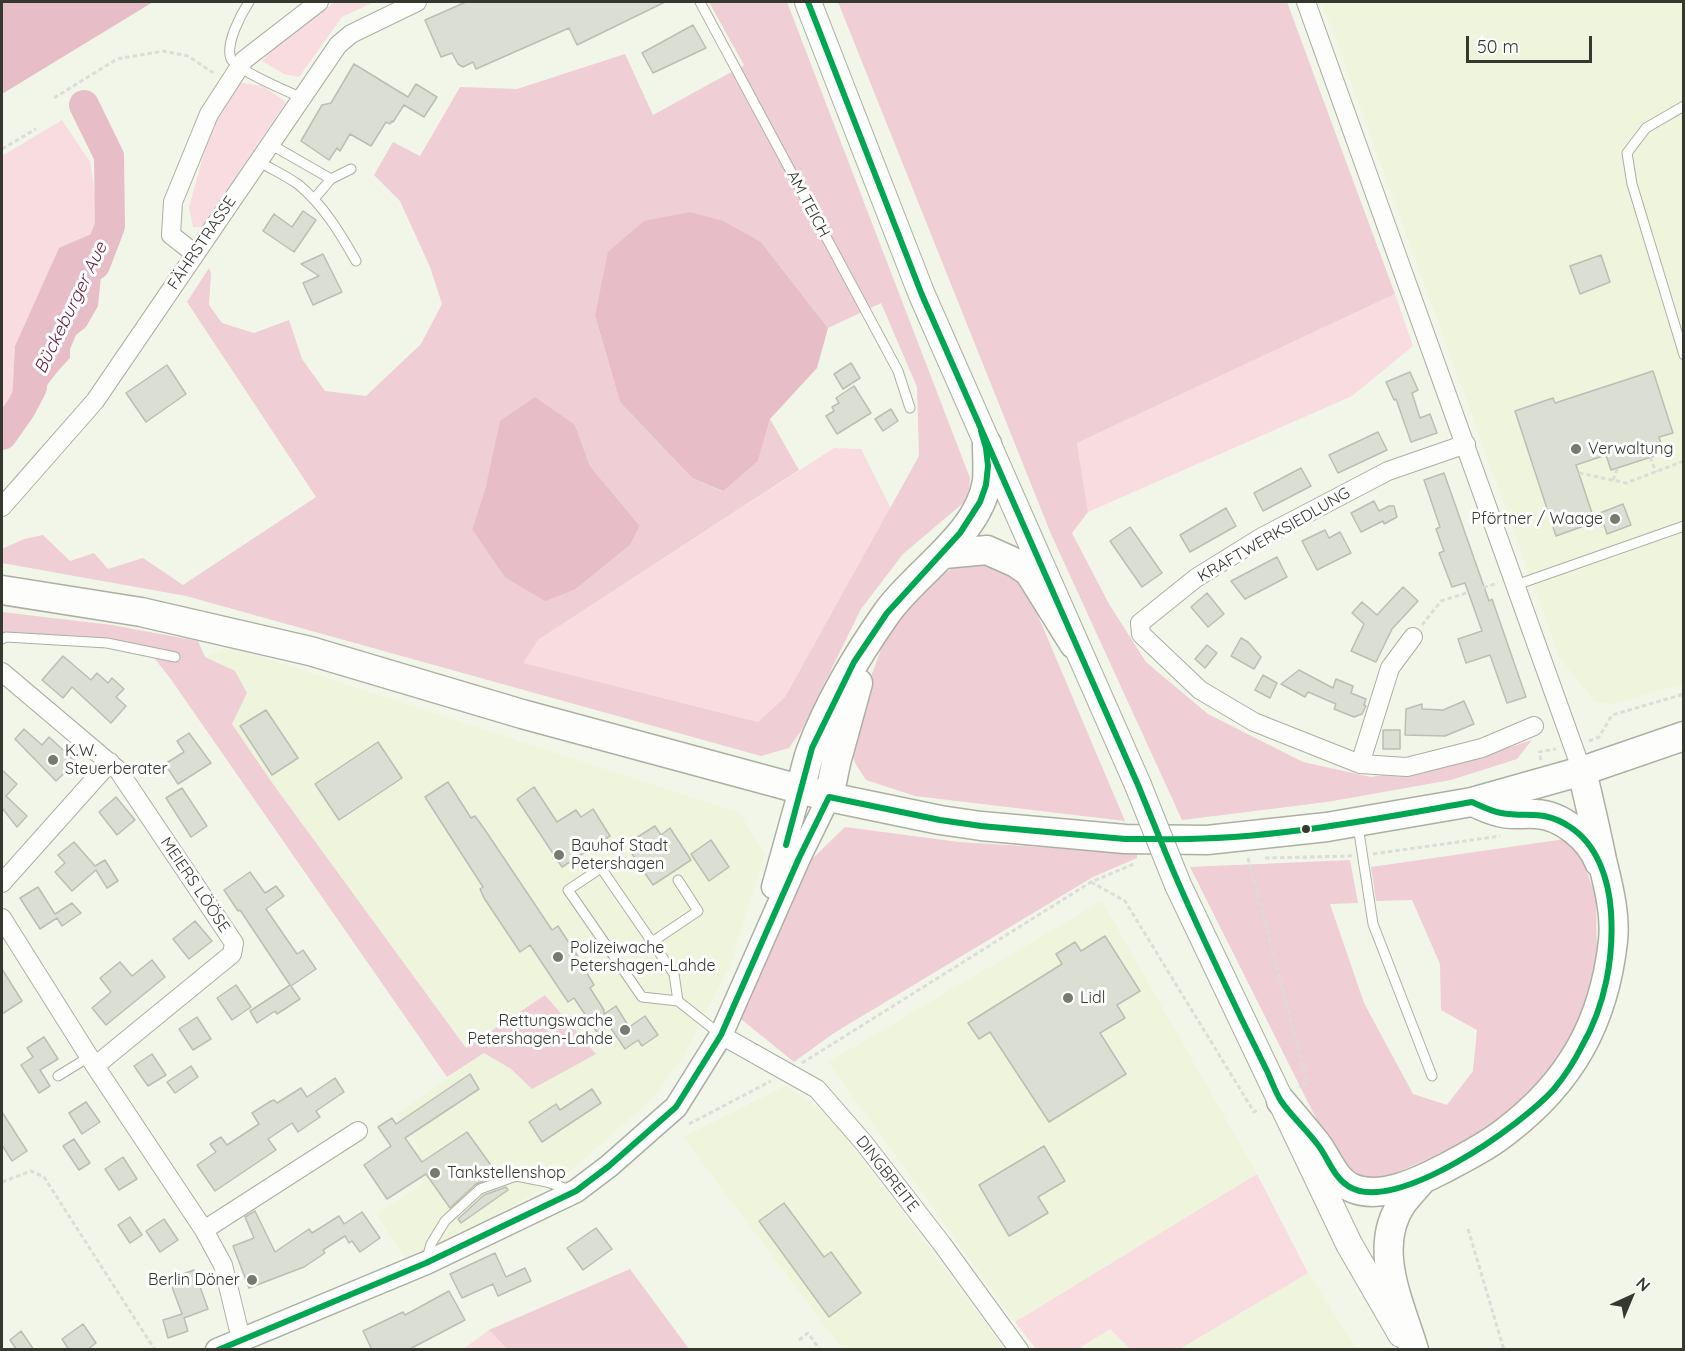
<!DOCTYPE html>
<html>
<head>
<meta charset="utf-8">
<style>
	body { margin:0 }
	#map { position:relative; width:1685px; height:1351px; overflow:hidden; background:#f2f6e8; font-family:Quicksand,sans-serif }
	canvas { display:block }
	.frame { position:absolute; inset:0; border:3px solid #35382e; pointer-events:none }
	.north { position:absolute; left:1601px; top:1267px; width:60px; height:60px; -webkit-text-stroke:4px #fff; paint-order:stroke; rotate:44deg; font-size:16px; font-weight:700; line-height:24px; text-align:center; color:#35382e }
	.north::after { content:''; display:block; margin:auto; width:21px; height:27px; background:#35382e; clip-path:polygon(50% 0,100% 100%,50% 72%,0 100%) }
	.scale { position:absolute; left:1466px; top:36px; width:126px; height:27px; box-sizing:border-box; border:3px solid #35382e; border-top:0; padding-left:8px; font-size:18px; line-height:21px; white-space:nowrap; color:#35382e; -webkit-text-stroke:4px #fff; paint-order:stroke }
</style>
</head>
<body>
<div id="map">
<canvas width="1685" height="1351"></canvas>
<div class="frame"></div>
<div class="north">N</div>
<div class="scale">50 m</div>
</div>
<script>
const c = document.querySelector('canvas').getContext('2d');
c.lineJoin = 'round';
function fillPath(path, color) {
  c.fillStyle = color;
  c.fill(path, 'evenodd');
}
function stroke(path, color, width, dash) {
  c.strokeStyle = color;
  c.lineWidth = width;
  c.lineCap = dash ? 'butt' : 'round';
  c.setLineDash(dash || []);
  c.stroke(path);
}
function label(font, color, halo, rows, align = 'center') {
  c.font = font + ' Quicksand,sans-serif';
  c.lineWidth = 6;
  c.setLineDash([]);
  c.textBaseline = 'middle';
  c.strokeStyle = halo;
  c.fillStyle = color;
  for (const [text, x, y, turn = 0] of rows) {
    c.save();
    c.translate(x, y);
    c.rotate((+turn || 0) * Math.PI / 180);
    c.textAlign = isNaN(turn) ? turn : align;
    if (halo) c.strokeText(text, 0, 0);
    c.fillText(text, 0, 0);
    c.restore();
  }
}
fillPath(new Path2D(`
	M1322 2H1683V684L1612 704 1595 702 1560 658Z
	M231 647 740 813 765 855 730 965 685 1053 655 1096 566 1175 494 1217 407 1261 377 1214 424 1183 409 1161 419 1147 396 1115 483 1053 511 1069 532 1089 596 1054 545 995 466 1048 273 784 232 724 247 693 205 657Z
	M1102 901 1257 1174 1015 1322 828 1062Z
	M787 1085 836 1124 1005 1349H842L683 1137Z
	M1308 1273 1357 1349 1180 1350Z
	M1110 1329 1130 1349 1078 1350Z`), '#eef5dc');
fillPath(new Path2D(`
	M335 2H374L342 17 299 77 284 74 262 61 285 37Z
	M236 82 263 86 286 102 202 227H193L189 207 213 121Z
	M62 120 90 162 101 231 59 249 15 346 13 403 2 422V156Z
	M1395 294 1413 346 1352 396 1088 512 1077 443Z
	M834 448 861 449 891 509 785 697 758 722 522 663 538 640Z
	M1257 1174 1308 1273 1180 1349H1130L1110 1329 1078 1349H1036L1015 1322Z
	M489 1330 507 1349 462 1350Z`), '#f8dce0');
fillPath(new Path2D(`
	M709 2H787L970 478 968 499 903 554 861 609 801 731 789 748 761 756 186 596 2 563V549L24 539 43 535 70 561 94 553 108 569 143 558 183 585 316 497 187 302 209 268 211 273 209 305 222 323 254 333 289 320 302 359 325 391 366 396 421 344 442 304 430 267 400 201 374 175 393 142 420 156 460 87 517 89 625 54 653 115 744 65ZM761 242 828 328 881 303 917 387 919 456 785 697 758 722 523 663 538 640 799 470 770 419 758 461 722 491 692 478 620 402 595 316ZM575 425 590 466 640 526 630 545 576 589 472 529 486 486Z
	M838 2H1287L1395 294 1077 443 1088 512 1072 533 1109 604 1146 662 1208 714 1303 762 1371 777 1458 764 1532 740 1517 759 1451 780 1327 802 1182 820 1051 534Z
	M988 562 1017 576 1036 611 1125 821 915 796 866 780 855 763 849 745 854 723 887 633 923 590 956 565Z
	M2 612 112 625 198 641 205 657 235 671 247 693 232 724 273 784 466 1048 545 995 596 1054 532 1089 511 1069 484 1053 447 1077 170 678 144 645 104 640 2 634Z
	M845 827 959 842 1137 853V858L1093 877 834 1033 794 1062 741 1019 811 860Z
	M1565 839 1583 861 1596 897 1597 965 1575 1036 1523 1106 1473 1140 1376 1181H1362L1340 1166 1190 867 1350 860 1358 903 1330 904 1364 1003 1413 1094 1447 1105 1473 1071 1477 1030 1441 1010 1440 964 1412 900 1376 901 1371 867Z
	M630 1269 689 1349H507L489 1330Z`), '#efced5');
fillPath(new Path2D(`
	M2 2H153L2 94Z
	M690 212 723 221 761 242 828 328 817 368 770 419 758 461 723 491 692 478 620 402 595 316 608 252 644 221Z
	M110 226 113 241 101 276 98 306 86 327 76 335 70 349V358C49 379 35 403 20 428L11 423 15 346 59 248Z
	M535 397 575 425 590 466 640 526 630 545 576 589 545 601 505 577 472 529 486 486 500 421Z`), '#e7bdc8');
stroke(new Path2D(`
	M84 105 109 156 110 226 95 265
	M2 435 21 408 32 387`), '#e7bdc8', 30);
const building = new Path2D(`
	M466 2H665L577 45 569 28 476 69 473 62 463 67 458 64 452 53 441 57 425 20Z
	M693 25 706 48 653 73 642 53Z
	M354 64 408 97 416 84 437 97 424 117 404 105 393 122 392 121 390 124 386 122 371 146 350 134 340 151 337 148 329 160 301 141 322 105 331 103Z
	M303 211 316 220 294 252 263 231 274 214 292 227Z
	M323 254 342 292 313 305 303 283 319 276 301 264Z
	M1601 255 1610 282 1580 294 1570 266Z
	M851 363 860 378 843 389 834 374Z
	M167 365 186 394 146 422 126 393Z
	M1653 371 1673 433 1659 437 1664 453 1611 470 1606 455 1576 465 1595 522 1556 536 1515 411 1553 398 1555 403Z
	M1410 372 1418 390 1412 393 1420 418 1430 414 1437 433 1411 442 1396 399 1394 400 1386 382Z
	M854 386 871 413 837 434 826 416 834 411 832 407 839 403 836 398Z
	M891 409 898 421 883 431 875 419Z
	M1378 432 1387 450 1338 473 1329 455Z
	M1301 468 1311 486 1263 511 1254 493Z
	M1444 473 1489 601 1492 599 1526 697 1507 703 1490 655 1466 663 1458 639 1482 631 1465 583 1452 587 1439 553 1444 551 1436 529 1440 527 1424 480Z
	M1374 501 1379 511 1389 506H1394L1397 517 1384 524 1383 521 1361 532 1351 513Z
	M1623 504 1631 525 1607 534 1600 513Z
	M1226 508 1236 526 1190 552 1180 535Z
	M1130 527 1162 573 1142 587 1110 541Z
	M1325 530 1329 538 1340 532 1351 553 1317 570 1302 541Z
	M1277 557 1287 577 1245 599 1231 581Z
	M1403 587 1418 601 1392 629 1376 662 1351 651 1364 624 1352 613 1362 602 1377 615Z
	M1207 593 1224 614 1208 627 1191 607Z
	M1241 638 1248 642 1261 657 1254 669 1231 656Z
	M1207 645 1217 653 1205 668 1195 659Z
	M63 656 91 680 97 673 108 683 112 678 124 689 116 697 126 706 111 723 72 687 63 698 42 680Z
	M1299 670 1333 688 1336 679 1353 686 1351 693 1366 699 1364 705 1366 706 1362 714 1354 717 1334 709 1336 704 1308 692 1305 697 1281 684Z
	M1263 675 1277 683 1270 698 1255 690Z
	M1464 701 1474 724 1445 736 1405 735 1406 709 1422 704V709L1443 710Z
	M266 710 298 758 272 775 240 726Z
	M24 729 42 745 49 737 76 762 56 781 15 739Z
	M1383 730H1400V749H1383Z
	M189 733 211 763 178 784 165 764 184 752 177 741Z
	M378 742 402 778 339 820 315 784Z
	M2 770 17 784 6 796 27 816 17 827 2 808Z
	M448 782 471 818 475 816 485 830 552 930 558 926 586 969 585 970 594 985 590 988 604 1010V1014L616 1006 629 1027 645 1016 658 1035 642 1046 638 1040 625 1049 604 1018 605 1044 574 998 568 1002 530 945 520 952 484 898 480 889 483 887 425 797Z
	M534 787 557 822 576 810 581 817 593 809 610 836 562 867 517 799Z
	M182 788 207 826 191 837 166 798Z
	M116 797 135 820 117 835 99 812Z
	M655 826 661 835 670 828 691 860 653 885 632 854 637 850 631 841Z
	M711 840 729 867 709 881 691 854Z
	M74 842 95 866 105 860 118 881 107 888 96 870 72 891 55 872 65 863 58 855Z
	M250 872 265 893 276 886 284 896 266 909 297 954 303 950 316 969 291 986 300 999 277 1014 275 1011 257 1023 250 1011 290 985 240 910 238 911 224 890Z
	M38 887 55 914 72 903 81 913 62 926 57 918 40 929 20 898Z
	M195 921 212 941 189 959 173 939Z
	M1105 936 1140 991 1117 1005 1125 1018 1100 1033 1126 1074 1049 1122 990 1032 979 1039 968 1023 1062 964 1056 954 1075 942 1081 951Z
	M152 960 165 977 106 1025 92 1008 111 992 100 978 120 962 132 976Z
	M2 969 22 1001 2 1014Z
	M236 985 251 1007 232 1020 217 998Z
	M197 1017 211 1039 193 1050 179 1029Z
	M44 1037 58 1059 40 1070 50 1086 39 1093 21 1065 33 1057 27 1048Z
	M152 1054 166 1075 148 1086 134 1066Z
	M191 1066 198 1077 175 1093 167 1082Z
	M470 1074 479 1089 405 1138 422 1162 467 1132 498 1175 476 1184 450 1208 426 1174 387 1199 364 1165 391 1146 378 1127 392 1118 396 1124Z
	M335 1078 344 1092 316 1111 320 1117 298 1132 292 1123 268 1139 276 1150 215 1191 197 1165 216 1152 210 1144 221 1137 227 1145 259 1124 252 1113 271 1101 274 1100 277 1103 301 1088 307 1097Z
	M592 1089 601 1103 542 1142 529 1122 556 1104 560 1110Z
	M86 1102 100 1122 82 1134 69 1113Z
	M2 1112 27 1151 12 1161 2 1145Z
	M74 1139 90 1163 79 1170 63 1146Z
	M1044 1146 1065 1181 1038 1197 1048 1213 1009 1236 979 1185Z
	M123 1157 137 1179 119 1190 105 1169Z
	M506 1187 508 1190 461 1223 458 1219 484 1195Z
	M784 1203 824 1257 831 1252 861 1293 829 1317 759 1221Z
	M255 1211 275 1252 309 1229 312 1233 339 1216 344 1224 362 1212 380 1238 360 1252 352 1241 349 1243 345 1236 323 1250 325 1253 304 1267 249 1288 233 1246 254 1238 245 1217Z
	M130 1217 142 1235 130 1243 118 1225Z
	M164 1219 178 1240 160 1252 146 1231Z
	M596 1228 612 1249 583 1270 567 1248Z
	M495 1253 506 1277 525 1268 531 1281 498 1296 493 1284 462 1298 450 1274Z
	M194 1270 208 1309 184 1318 188 1331 168 1338 163 1320 182 1314 169 1279Z
	M449 1291 465 1320 408 1350H372L363 1331 403 1312 405 1315Z
	M83 1324 96 1343 87 1350H69L62 1339Z
	M21 1331 34 1350H17L10 1340Z`);
fillPath(building, '#dbded3');
stroke(building, '#bbbeb3', 1.5);
const service = new Path2D(`
	M249 2C241 14 225 44 231 59 238 71 287 91 302 98
	M700 2 898 371 910 408
	M1684 106 1646 128 1627 153 1632 184 1684 355
	M270 144 331 179 351 169
	M258 161C271 169 287 176 299 185 324 206 340 233 356 261
	M314 199 331 179
	M1516 585 1684 526
	M2 639 6 637 107 643 175 657
	M1358 826 1373 924 1432 1076
	M652 942 698 911 678 880
	M678 1001 642 997 568 890 601 868 674 974 678 1001 721 1035
	M58 1076 89 1057
	M427 1259 431 1244 445 1221 480 1189 516 1176 547 1182 570 1190`);
const minor = new Path2D(`
	M1306 2 1582 771
	M194 253 171 235 173 202 209 114 244 60 319 2
	M2 507 95 401 338 45 351 34 417 2
	M1413 637 1390 668 1360 764 1254 722 1200 690 1141 634 1140 623 1196 578 1262 537 1388 471 1466 444
	M2 672 118 770 234 943 232 954 95 1066
	M1360 764 1407 767 1482 748 1534 726
	M2 883 110 762
	M2 918 95 1066 204 1230 223 1265 241 1339
	M721 1035 817 1089 864 1143 942 1244 1019 1350
	M204 1230 358 1131`);
const tertiary = new Path2D(`
	M773 887 800 790
	M217 1350 426 1263 576 1191 609 1166 676 1107 721 1035 799 858 829 797`);
const secondary = new Path2D(`
	M808 2 922 295 1138 785
	M1178 885 1349 1244 1401 1334`);
const primary = new Path2D(`
	M944 554 987 550 1016 563 1029 572 1074 644
	M2 590 141 612 310 651 522 714 829 797 940 820 981 826 1125 839 1207 840 1327 827 1472 802 1582 771 1684 736
	M800 790C804 777 806 763 811 750 828 705 858 654 886 614 915 572 979 535 987 481 988 469 987 456 987 444
	M829 797 836 763 858 683
	M1473 802C1481 806 1490 810 1499 812 1510 816 1524 813 1536 814 1561 815 1590 838 1599 862
	M1281 1101C1293 1115 1305 1129 1316 1143 1327 1157 1334 1180 1352 1188 1380 1200 1418 1182 1443 1169 1464 1158 1486 1147 1505 1132 1571 1082 1604 1022 1613 941 1616 914 1608 885 1602 860 1596 830 1589 801 1582 771
	M1414 1350C1400 1303 1371 1247 1403 1202 1409 1194 1416 1187 1422 1180`);
stroke(service, '#acafa4', 11);
stroke(minor, '#acafa4', 20);
stroke(tertiary, '#acafa4', 25);
stroke(secondary, '#acafa4', 28);
stroke(primary, '#acafa4', 31);
stroke(new Path2D(`
	M54 98 117 59 163 51 188 56 215 74
	M2 149 36 129
	M1650 457 1656 472
	M1579 473 1626 483 1684 461
	M1613 480 1618 467
	M1422 625 1441 601 1498 583
	M1589 741 1599 737 1612 715 1684 694
	M1541 760 1539 752 1556 749
	M1373 854 1500 836
	M1248 858 1307 1082 1299 1087
	M1265 858 1352 856
	M1091 882 1125 901 1254 1112 1260 1109
	M802 1063 1091 882 1136 863
	M689 1124 771 1081
	M2 1182 31 1171 44 1177 155 1350
	M1468 1229 1504 1350
	M799 1340 808 1333 820 1350`), '#dcdcd9', 3, [4.5, 3]);
stroke(service, '#fdfefc', 9);
stroke(minor, '#fdfefc', 18);
stroke(tertiary, '#fdfefc', 22);
stroke(secondary, '#fdfefc', 26);
stroke(primary, '#fdfefc', 28);
const secondaryBridge = new Path2D(`
	M1138 785 1178 885`);
stroke(secondaryBridge, '#acafa4', 28, []);
stroke(secondaryBridge, '#fdfefc', 26);
stroke(new Path2D(`
	M808 2 922 295 1138 785 1160 839
	M1472 802C1481 806 1491 811 1501 813 1528 818 1543 809 1570 827 1598 845 1609 881 1611 912 1614 958 1605 1006 1582 1046 1575 1060 1564 1077 1554 1089 1523 1124 1394 1217 1348 1186 1333 1176 1328 1158 1318 1145 1307 1130 1292 1117 1281 1101 1276 1093 1272 1083 1268 1073 1259 1055 1250 1036 1241 1018 1213 959 1184 900 1160 839 1265 841 1369 820 1472 802Z
	M786 845 812 748 854 662 887 613 960 533 980 502 986 485 988 466 986 448 981 431
	M218 1350 426 1263 576 1191 609 1166 676 1107 721 1035 799 858 829 797 940 820 981 826 1125 839H1160`), '#00a651', 6);
for (const [x, y, r, color] of [
	[1576,449,6,"#777a6f"],
	[1615,519,6,"#777a6f"],
	[53,760,6,"#777a6f"],
	[1306,829,5,"#35382e"],
	[559,855,6,"#777a6f"],
	[558,957,6,"#777a6f"],
	[1068,998,6,"#777a6f"],
	[625,1030,6,"#777a6f"],
	[435,1173,6,"#777a6f"],
	[252,1280,6,"#777a6f"]
]) {
  const dot = new Path2D();
  dot.arc(x, y, r, 0, 2 * Math.PI);
  c.fillStyle = color;
  c.fill(dot);
  stroke(dot, '#fff', 2);
}
label('16px', '#35382e', '#fff', [
	["AM TEICH",808,204,62],
	["FÄHRSTRASSE",202,243,-56],
	["KRAFTWERKSIEDLUNG",1274,535,-30],
	["MEIERS LÖÖSE",195,885,56],
	["DINGBREITE",887,1174,52]
]);
label('16px', '#35382e', '#fff', [
	["Verwaltung",1588,449],
	["Pförtner / Waage",1603,519,"right"],
	["K.W.",65,751],
	["Steuerberater",65,769],
	["Bauhof Stadt",571,846],
	["Petershagen",571,864],
	["Polizeiwache",570,948],
	["Petershagen-Lahde",570,966],
	["Lidl",1080,998],
	["Rettungswache",613,1021,"right"],
	["Petershagen-Lahde",613,1039,"right"],
	["Tankstellenshop",447,1173],
	["Berlin Döner",240,1280,"right"]
], 'left');
label('italic 18px', '#6d2445', '#fff', [
	["Bückeburger Aue",71,308,-64]
]);
</script>
</body>
</html>
